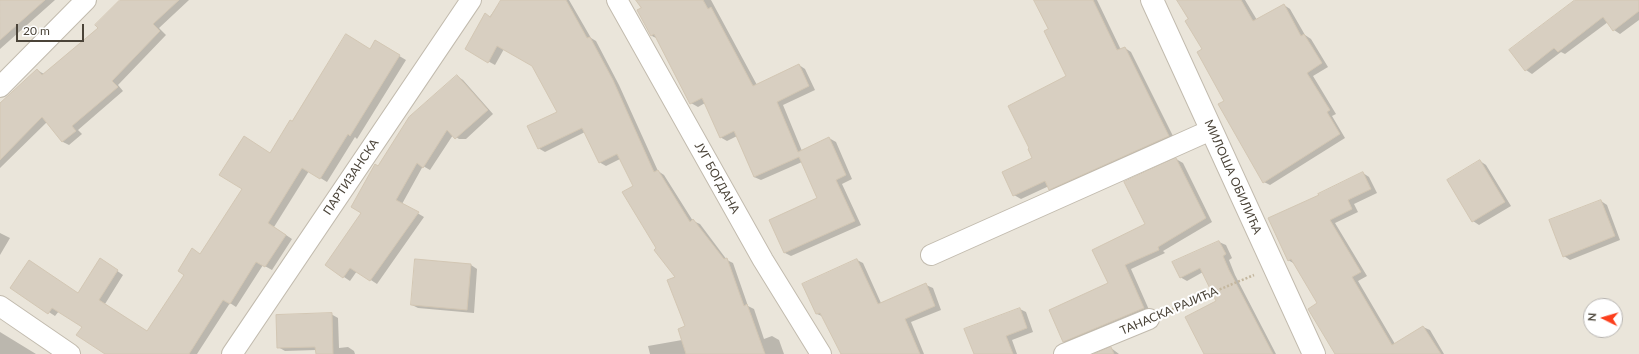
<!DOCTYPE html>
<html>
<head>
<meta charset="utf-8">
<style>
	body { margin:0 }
	#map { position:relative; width:1639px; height:354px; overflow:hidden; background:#f6f3ec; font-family:Lato,sans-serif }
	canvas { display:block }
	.north { position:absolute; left:1583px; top:298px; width:40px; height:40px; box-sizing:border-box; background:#fff; border:1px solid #b7b4b0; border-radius:50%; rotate:275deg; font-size:11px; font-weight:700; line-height:16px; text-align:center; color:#4b4439 }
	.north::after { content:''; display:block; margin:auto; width:14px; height:18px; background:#fc3f1d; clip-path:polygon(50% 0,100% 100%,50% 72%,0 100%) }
	.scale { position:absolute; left:16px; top:24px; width:68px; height:18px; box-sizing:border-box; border:2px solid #4b4439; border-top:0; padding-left:5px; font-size:12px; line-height:14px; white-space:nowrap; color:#4b4439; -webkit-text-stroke:3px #fff; paint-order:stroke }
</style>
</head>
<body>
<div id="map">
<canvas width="1639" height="354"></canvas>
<div class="north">N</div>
<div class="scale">20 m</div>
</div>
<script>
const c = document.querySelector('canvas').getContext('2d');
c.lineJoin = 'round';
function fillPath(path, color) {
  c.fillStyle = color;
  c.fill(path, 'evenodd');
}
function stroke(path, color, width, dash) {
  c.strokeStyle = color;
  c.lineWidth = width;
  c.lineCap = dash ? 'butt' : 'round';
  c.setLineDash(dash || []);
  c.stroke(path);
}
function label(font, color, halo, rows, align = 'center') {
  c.font = font + ' Lato,sans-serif';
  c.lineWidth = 4;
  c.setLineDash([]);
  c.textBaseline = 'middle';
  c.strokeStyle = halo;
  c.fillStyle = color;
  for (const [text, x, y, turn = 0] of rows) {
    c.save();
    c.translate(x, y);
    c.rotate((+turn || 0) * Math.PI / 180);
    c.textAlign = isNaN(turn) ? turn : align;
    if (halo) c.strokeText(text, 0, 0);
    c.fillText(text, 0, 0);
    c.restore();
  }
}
fillPath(new Path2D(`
	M0 0H1639V354H0ZM1591 306H1615V330H1591Z`), '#eae5da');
fillPath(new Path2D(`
	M0 0H55L0 49Z
	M121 0H189L159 28 166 35 118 85 123 91 78 130 82 134 69 145 63 142 47 122 0 168V106L37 70 44 74 99 28Z
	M502 0H569L591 38 596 41 619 85 658 171 664 175 693 221 700 224 727 260 733 263 748 306 754 309 764 339 772 336 779 340 784 354H650L648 346 682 340 686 327 676 278 658 248 634 186 620 159 606 166 599 162 585 132 545 152 538 148 558 112 533 65 504 49 495 65 466 49Z
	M638 0H711L757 85 799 65 805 69 815 90 783 105 802 151 829 138 836 142 852 179 842 184 861 225 791 256 785 253 771 220 819 198 802 162 761 180 754 177 737 136 727 141 720 137 705 103 698 107 691 103 658 39 652 36Z
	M1035 0H1097L1121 50 1125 48 1131 52 1175 140 1056 193 1049 186 1021 199 1014 195 1003 173 1033 158 1068 77 1049 30Z
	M1178 0H1245L1257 20 1284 5 1290 9 1305 35 1311 39 1328 67 1313 76 1336 114 1332 116 1345 138 1270 185 1264 182 1225 102 1190 19Z
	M1576 0H1639V20L1620 34 1614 30 1608 22 1565 54 1561 52 1532 74 1526 70Z
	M376 42 406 60 357 139 355 137 327 182 309 171 274 227 292 239 272 270 263 265 236 307 230 303 197 354H107L83 327 59 311 55 316 12 288 79 294 106 263 123 275 105 304 147 332 292 122 370 50Z
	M457 76 463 80 493 114 466 139H459L453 135 430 170 423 166 402 204 424 217 377 284 357 271 350 281 326 265 362 213 378 167Z
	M1176 159 1183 163 1212 222 1163 251 1165 253 1131 269 1150 312 1070 345 1063 341 1109 284 1146 225Z
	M1480 161 1486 165 1511 206 1479 225 1473 221 1448 180Z
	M1363 173 1369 177 1377 193 1354 204 1358 212 1335 223 1367 276 1358 281 1395 344 1423 327 1430 330 1444 354H1336L1318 303 1295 264 1288 260 1320 196Z
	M1601 201 1607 205 1620 240 1570 260 1564 256Z
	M0 233 10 238 0 255Z
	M1219 242 1226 245 1232 258 1229 260 1235 275 1276 354H1205L1217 301 1203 272 1187 281 1180 277 1173 263Z
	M857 260 863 263 881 303 926 285 933 288 941 310 911 322 924 354H842L824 317 817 314Z
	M471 265 477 269 474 313 418 308 412 305Z
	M1020 309 1026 312 1033 332 1012 340 1017 354H975Z
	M331 314 338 318 339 348 348 347 354 351 355 354H317L316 350 285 351 278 347Z
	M0 332 36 354H0Z
	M1111 348 1119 354H1097Z`), '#0003');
const building = new Path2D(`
	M0 0H45L0 40Z
	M120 0H179L153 24 160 31 112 81 118 87 72 126 76 131 62 142 42 117 0 160V103L37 69 42 75 98 28 95 25Z
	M501 0H566L587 38 590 37 613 80 654 172 658 170 690 222 693 219 724 259 727 258 744 306 747 304 765 354H686L678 329 685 326 667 280 675 277 654 250 656 248 622 192 633 186 617 154 599 163 582 128 538 149 527 126 557 112 532 66 497 46 488 63 465 49 485 13 490 17Z
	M636 0H703L708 9 711 7 753 86 799 64 809 86 777 102 798 152 829 137 846 175 836 180 855 221 784 253 769 220 817 198 799 157 754 177 734 131 720 138 702 98 690 104 654 34 651 36 637 10 641 8Z
	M1034 0H1093L1117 50 1125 47 1169 136 1049 190 1045 181 1013 196 1002 172 1032 158 1028 149 1029 148 1008 106 1066 76 1044 31 1048 29Z
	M1177 0H1241L1253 21 1284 4 1301 36 1304 34 1322 63 1307 73 1330 110 1327 112 1340 134 1263 183 1218 104 1224 101 1197 52 1202 49 1185 21 1188 19Z
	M1575 0H1639V11L1613 31 1603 17 1558 52 1554 48 1525 71 1509 50Z
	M346 34 370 49 375 40 400 55 350 136 348 134 320 179 302 168 268 223 286 235 265 267 256 262 230 304 223 300 189 354H105L76 335 82 327 52 308 48 314 10 288 29 260 78 293 100 258 118 270 99 300 147 331 184 275 178 271 192 248 200 254 242 189 219 175 244 136 270 153 290 120 292 121Z
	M457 75 488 110 455 139 447 130 423 168 417 163 396 200 419 212 370 281 350 268 343 278 325 265 361 213 351 207 375 164 378 166 409 117Z
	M1176 158 1206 218 1158 247 1159 250 1125 265 1144 308 1063 342 1049 310 1108 283 1092 250 1145 224 1124 182Z
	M1480 160 1505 202 1472 222 1447 180Z
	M1363 172 1371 189 1348 200 1352 209 1330 220 1361 272 1352 277 1392 345 1423 326 1441 354H1335L1308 309 1317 303 1291 259 1288 261 1268 218 1319 195 1318 194Z
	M1601 200 1615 236 1563 257 1549 220Z
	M1219 241 1226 254 1223 256 1229 270 1273 354H1204L1185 317 1216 301 1200 268 1180 278 1172 262Z
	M415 259 471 264 467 310 411 305Z
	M857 259 878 304 926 283 935 306 905 319 920 354H841L820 313 816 314 802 284Z
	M1020 308 1027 328 1006 336 1013 354H974L964 329Z
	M332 313 333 354H316L315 347 277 348 276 315Z
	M1111 347 1114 354H1094Z`);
fillPath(building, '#d8cfc1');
stroke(building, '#d3c7b4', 1);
const minor = new Path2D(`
	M617 0 763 260 821 354
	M0 87 86 0
	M931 255 1211 130
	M0 306 70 354
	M232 354 471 0
	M1064 354 1149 319`);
const tertiary = new Path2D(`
	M1152 0 1314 354`);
stroke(minor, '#c2bbae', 22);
stroke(tertiary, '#c2bbae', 24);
stroke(new Path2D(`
	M1168 311 1254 275`), '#c4b79f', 2.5, [2, 2]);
stroke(minor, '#fff', 20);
stroke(tertiary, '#fff', 22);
label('12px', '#4b4439', '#fff', [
	["ПАРТИЗАНСКА",351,177,-56],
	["МИЛОША ОБИЛИЋА",1233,177,66],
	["ЈУГ БОГДАНА",717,178,61],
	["ТАНАСКА РАЈИЋА",1169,311,-23]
]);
</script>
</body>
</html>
